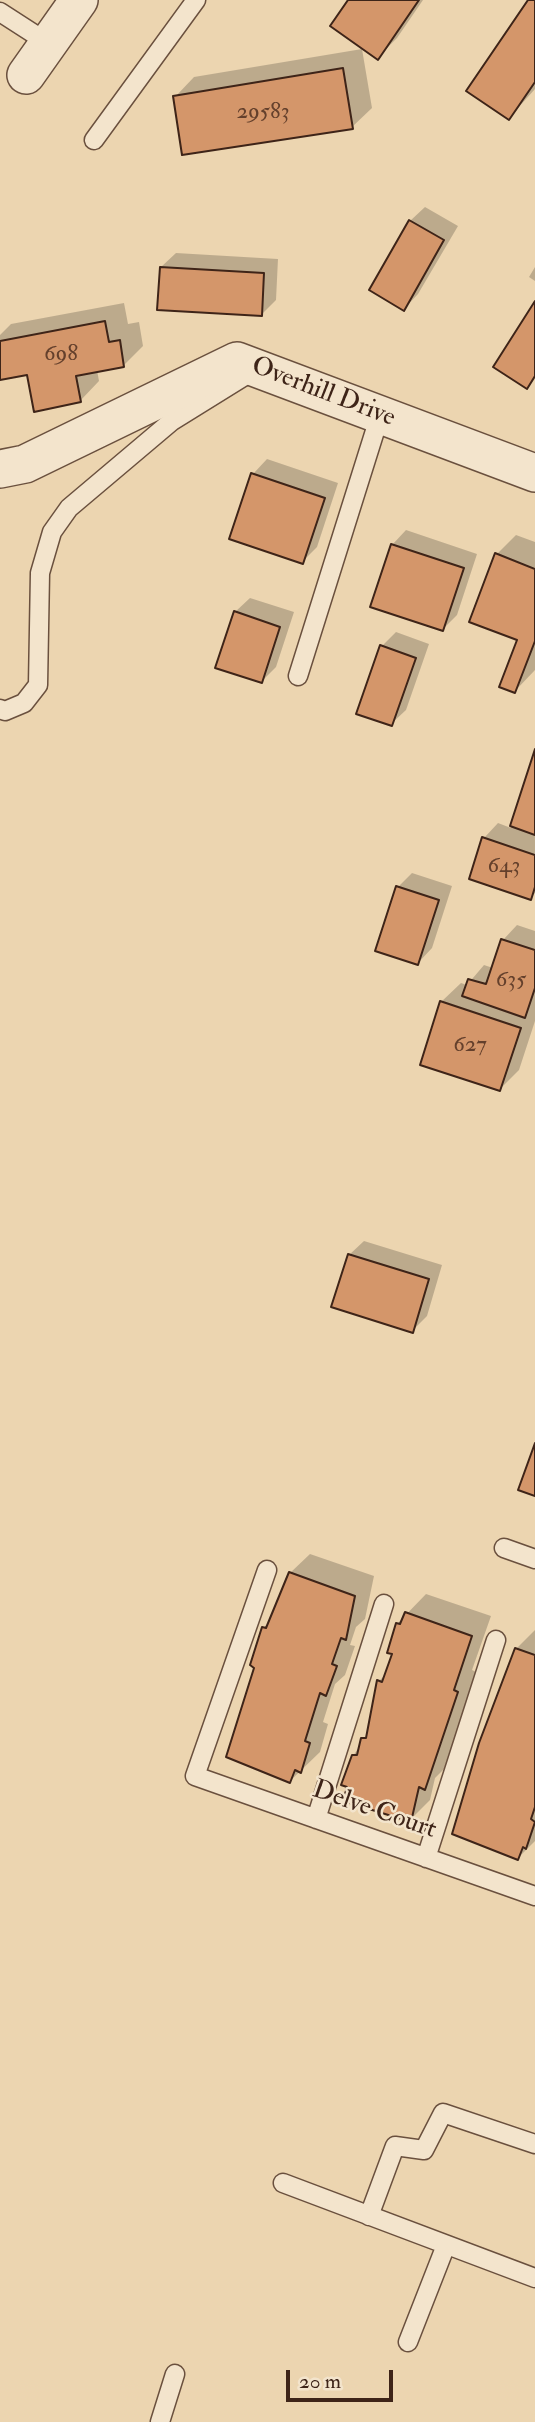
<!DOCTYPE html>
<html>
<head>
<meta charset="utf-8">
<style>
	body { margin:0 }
	#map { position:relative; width:535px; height:2422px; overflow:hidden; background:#ecd5b0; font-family:"IM FELL Double Pica",serif }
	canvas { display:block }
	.scale { position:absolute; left:286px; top:2370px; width:107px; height:32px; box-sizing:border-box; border:4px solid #3e2418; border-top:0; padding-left:9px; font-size:21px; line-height:24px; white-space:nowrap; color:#3e2418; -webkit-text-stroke:5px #f3e4cc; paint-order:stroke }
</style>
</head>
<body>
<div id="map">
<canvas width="535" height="2422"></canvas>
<div class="scale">20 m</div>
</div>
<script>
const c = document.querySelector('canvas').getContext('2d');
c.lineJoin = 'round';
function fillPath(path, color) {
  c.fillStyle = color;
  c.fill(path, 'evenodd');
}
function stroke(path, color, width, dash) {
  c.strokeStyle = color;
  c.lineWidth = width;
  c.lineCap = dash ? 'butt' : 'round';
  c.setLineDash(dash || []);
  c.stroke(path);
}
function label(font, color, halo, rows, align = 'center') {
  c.font = font + ' "IM FELL Double Pica",serif';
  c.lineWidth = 5;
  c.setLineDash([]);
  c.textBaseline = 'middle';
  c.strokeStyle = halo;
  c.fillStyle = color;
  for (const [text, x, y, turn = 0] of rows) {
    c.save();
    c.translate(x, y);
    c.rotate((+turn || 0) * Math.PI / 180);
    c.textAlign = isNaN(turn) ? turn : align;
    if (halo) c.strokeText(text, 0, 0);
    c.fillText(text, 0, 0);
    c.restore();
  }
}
fillPath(new Path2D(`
	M350 0H423L397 38 378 57Z
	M530 0H535V89L509 118Z
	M362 49 372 108 352 127 175 97 194 77Z
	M425 207 458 226 418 294 404 309 410 221Z
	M176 253 278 259 276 300 261 315 161 267Z
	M535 267V281L529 277Z
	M124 303 128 324 139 322 143 346 124 365 97 370 99 381 80 401 29 373 0 378V335L11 324Z
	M267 459 338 483 317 547 302 562 253 474Z
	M406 530 477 554 457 615 443 629 392 545Z
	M516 535 535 542V670L515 691 519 639 497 554Z
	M250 598 294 612 276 667 262 681 235 612Z
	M396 632 429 644 406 710 391 724 382 646Z
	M535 754V893L530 898 471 877 484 838 498 823 511 828Z
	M412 873 452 886 432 948 418 963 398 887Z
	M517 925 535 931V1021L519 1070 500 1089 441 1002 461 983 467 985 484 965 493 968 503 940Z
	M364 1241 442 1265 427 1316 412 1331 349 1255Z
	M310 1554 374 1576 365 1619 356 1627 350 1645 355 1646 345 1675 335 1684 323 1722 328 1724 320 1752 290 1781 256 1667 263 1628 271 1621 290 1573Z
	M426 1594 491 1616 472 1670 476 1672 444 1769 435 1778 430 1800 410 1820 353 1756 369 1732 379 1681 388 1672 394 1653 397 1624Z
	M535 1630V1841L518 1858 516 1649Z`), '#0003');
const building = new Path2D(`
	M348 0H419L378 60 330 26Z
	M528 0H535V82L509 120 466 91Z
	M343 68 353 129 182 155 173 96Z
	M409 220 444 240 404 311 369 290Z
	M160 267 264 273 262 316 157 310Z
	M535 301V376L527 389 493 367Z
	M105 321 109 342 120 340 124 367 76 376 81 402 34 412 27 375 0 380V341Z
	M251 473 325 498 303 564 229 539Z
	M391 544 464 568 443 631 370 607Z
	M495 553 535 569V641L515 693 499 687 517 640 469 622Z
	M234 611 280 627 262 683 215 668Z
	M380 645 416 658 392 726 356 714Z
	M535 749V835L510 826Z
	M482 837 535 855V887L531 900 469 879Z
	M396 886 439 900 418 965 375 951Z
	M501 939 535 950V988L525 1018 462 996 468 979 486 984Z
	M440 1001 521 1028 500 1091 420 1065Z
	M348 1254 429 1279 413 1333 331 1307Z
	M535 1443V1496L518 1490Z
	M289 1572 355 1596 346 1640 341 1638 332 1664 337 1666 326 1696 320 1693 305 1741 310 1743 301 1773 295 1770 290 1783 226 1757 254 1668 250 1665 262 1627 266 1628Z
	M405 1612 472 1636 454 1690 458 1692 425 1790 419 1787 411 1822 343 1801 347 1787 341 1785 352 1755H357L361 1738H366L377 1680 382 1682 392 1654 387 1653 396 1623 400 1624Z
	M515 1648 535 1655V1807L531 1819 535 1822 526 1849 523 1847 518 1860 452 1834 479 1743Z`);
fillPath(building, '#d4966a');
stroke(building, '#3e2418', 2);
const service = new Path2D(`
	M0 12 48 43
	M94 140 196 0
	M298 676 380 415
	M0 709 5 711 24 703 38 685 40 573 52 532 69 508 172 421 251 372
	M504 1548 535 1559
	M267 1570 195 1776 535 1896
	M316 1819 384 1604
	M426 1858 496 1640
	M283 2183 535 2278
	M369 2216 395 2146 424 2150 443 2113 535 2144
	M408 2342 446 2245
	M160 2422 175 2374`);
const minor = new Path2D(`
	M26 75 79 0
	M0 469 25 464 237 361 535 473`);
stroke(service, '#6a503e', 21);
stroke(minor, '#6a503e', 40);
stroke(service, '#f3e4cc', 18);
stroke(minor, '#f3e4cc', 37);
label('23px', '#64402c', null, [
	["29583",263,113],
	["698",61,355],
	["643",504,867],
	["635",511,981],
	["627",470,1046]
]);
label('26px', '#3e2418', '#f3e4cc', [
	["Overhill Drive",323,393,21],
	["Delve Court",374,1811,19]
]);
</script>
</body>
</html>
